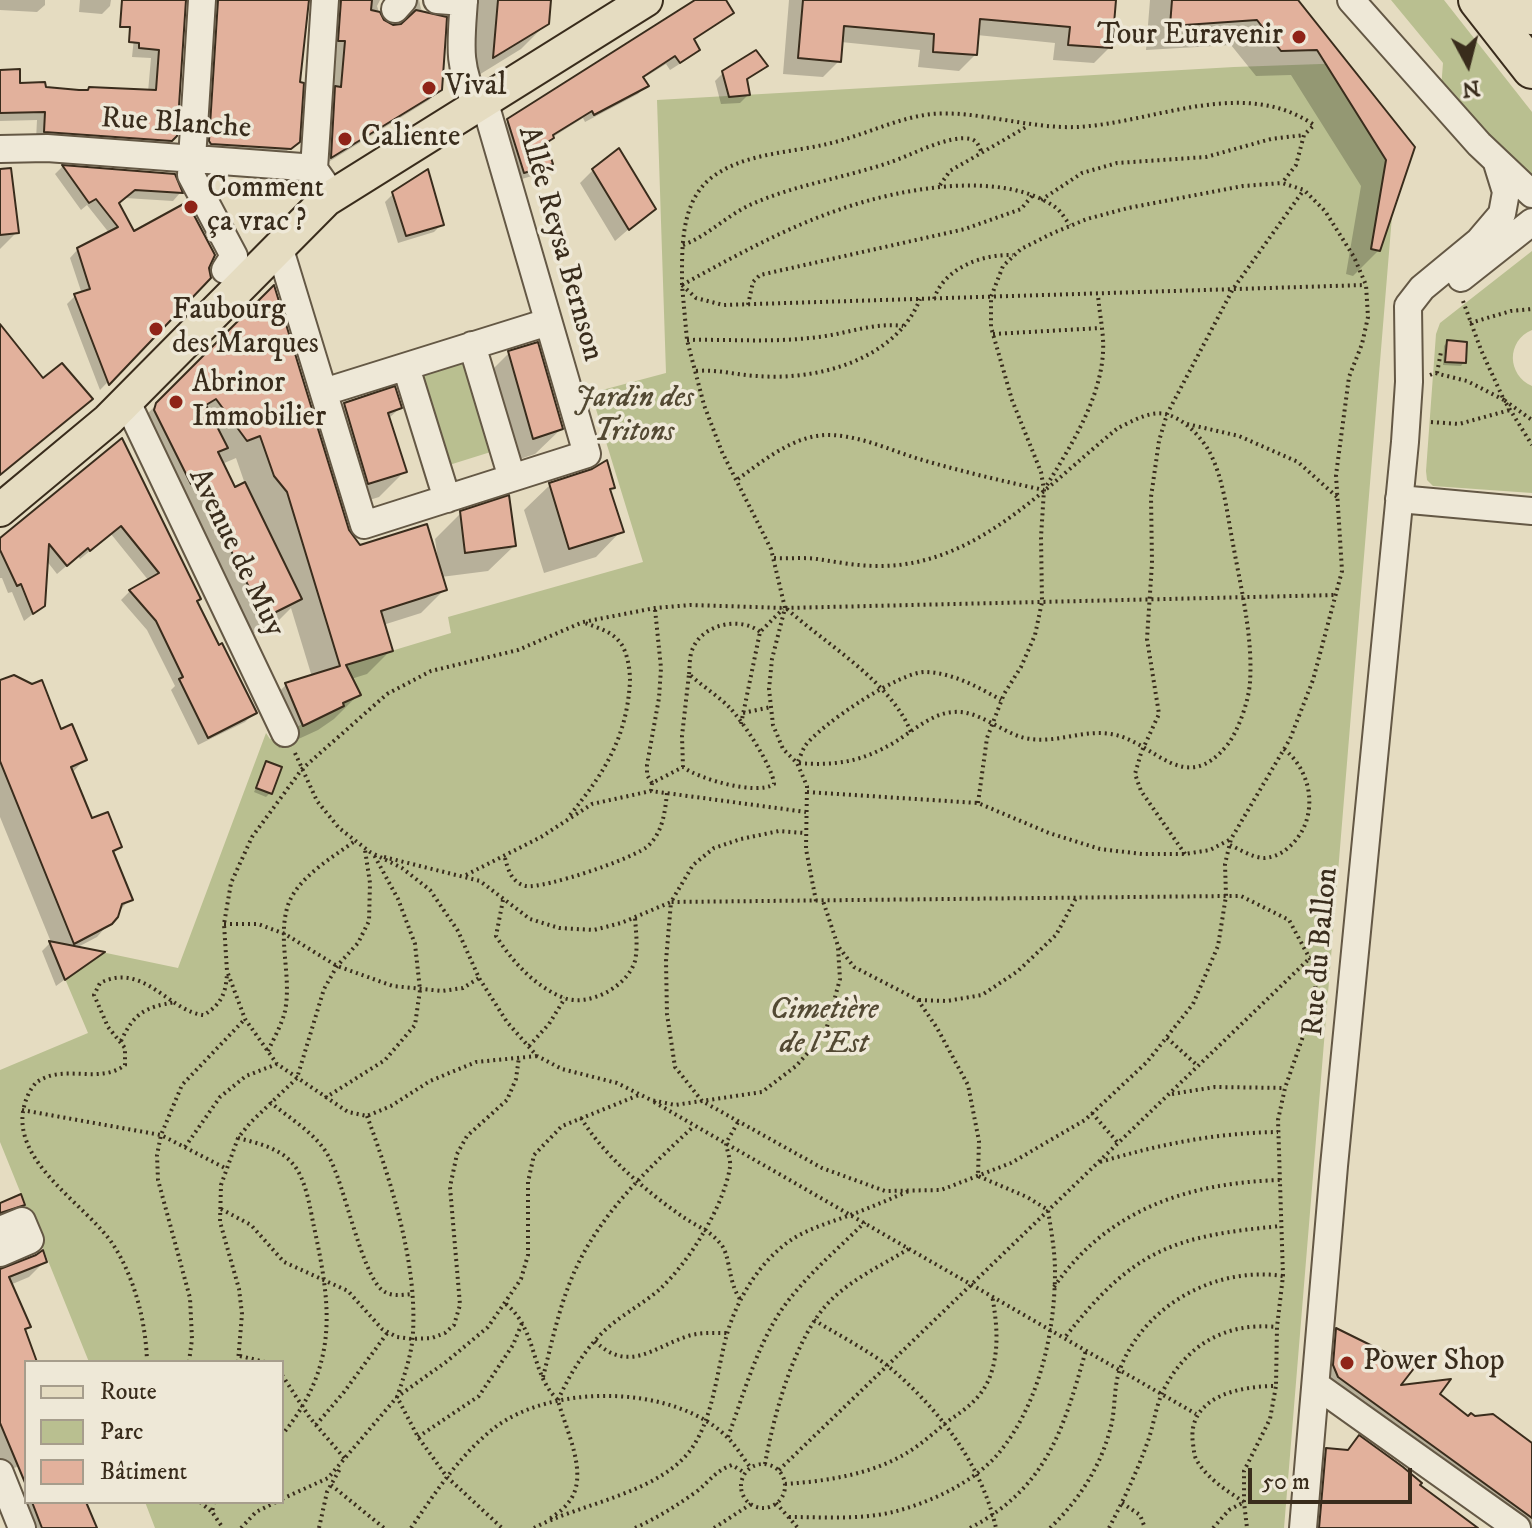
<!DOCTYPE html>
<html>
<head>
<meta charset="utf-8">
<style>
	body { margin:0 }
	#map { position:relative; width:1532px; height:1528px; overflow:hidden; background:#e5dcc1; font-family:"IM FELL DW Pica",serif }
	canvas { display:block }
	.legend { position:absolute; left:24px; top:1360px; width:260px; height:144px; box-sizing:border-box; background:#eee8d7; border:2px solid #a69d8c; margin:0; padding:10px 14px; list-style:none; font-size:24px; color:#392c1c }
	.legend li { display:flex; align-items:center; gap:16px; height:40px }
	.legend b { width:40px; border:2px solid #a69d8c }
	.north { position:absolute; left:1428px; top:24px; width:80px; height:80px; -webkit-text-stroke:6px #eee8d7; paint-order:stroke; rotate:173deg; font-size:22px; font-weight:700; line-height:32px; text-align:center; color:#392c1c }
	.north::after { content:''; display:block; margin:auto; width:28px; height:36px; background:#392c1c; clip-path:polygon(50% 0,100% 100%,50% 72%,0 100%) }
	.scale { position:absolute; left:1248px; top:1468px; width:164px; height:36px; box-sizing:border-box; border:4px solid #392c1c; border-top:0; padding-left:10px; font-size:24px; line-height:28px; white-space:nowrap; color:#392c1c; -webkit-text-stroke:6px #eee8d7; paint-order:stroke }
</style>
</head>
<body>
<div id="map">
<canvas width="1532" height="1528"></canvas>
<ul class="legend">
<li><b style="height:10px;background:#e5dcc1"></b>Route</li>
<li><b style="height:22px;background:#b9bf90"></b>Parc</li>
<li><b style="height:22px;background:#e2b19c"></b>Bâtiment</li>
</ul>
<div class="north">N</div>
<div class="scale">50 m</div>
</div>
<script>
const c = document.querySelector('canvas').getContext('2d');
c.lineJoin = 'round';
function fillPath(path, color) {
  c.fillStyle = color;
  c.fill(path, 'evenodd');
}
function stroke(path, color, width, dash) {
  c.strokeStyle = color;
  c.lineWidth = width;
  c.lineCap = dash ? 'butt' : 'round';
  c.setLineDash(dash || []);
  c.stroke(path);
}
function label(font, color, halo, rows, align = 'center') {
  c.font = font + ' "IM FELL DW Pica",serif';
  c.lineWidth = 7;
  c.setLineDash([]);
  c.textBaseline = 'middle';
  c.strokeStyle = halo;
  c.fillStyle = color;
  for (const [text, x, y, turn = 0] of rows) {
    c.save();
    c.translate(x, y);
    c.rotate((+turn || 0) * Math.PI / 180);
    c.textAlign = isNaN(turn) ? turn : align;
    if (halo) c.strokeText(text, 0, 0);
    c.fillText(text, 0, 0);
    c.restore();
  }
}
fillPath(new Path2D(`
	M1391 0H1444L1532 112V178L1441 89 1443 63Z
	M1349 63 1415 147 1392 216 1284 1528H155L145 1502H282V1362H89L0 1142V1070L88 1033 49 941 178 968 266 733 270 739 303 724 285 683 451 633 448 617 643 562 591 393 666 373 657 100 1234 67Z
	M1532 251V330C1506 341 1507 375 1532 386V493L1433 486 1427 480 1426 471 1436 334 1440 323Z
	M482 347 513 445 430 471 399 372Z`), '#b9bf90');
fillPath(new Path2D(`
	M0 0H45V5L37 12 0 10Z
	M70 0H111L110 6 102 14 79 12 80 0Z
	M138 0H184L175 136 162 149 36 140 37 120 0 121V72L18 85 44 89 79 92H148L151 58 132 57Z
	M205 0H306L302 41 298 141 280 157 202 152Z
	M328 0H380L377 6 382 22 392 27 403 23 409 14 405 0H419L421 9 428 15 440 89 429 100 322 166 326 98 332 92 335 51 329 50Z
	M475 0H549L547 23 521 49 469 81Z
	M699 0H723L731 13 693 41 698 49 689 58 670 70 666 64 642 79 646 86 638 94 585 122 583 118 553 137 545 145 550 164 542 173 515 181 499 130 508 121Z
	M789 0H1114L1110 47 1094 63 1053 60 1055 43 977 35 975 55 959 71 918 67 920 50 841 42 839 61 823 77 783 74Z
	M1150 0H1296L1413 147 1379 250 1353 276 1346 274 1361 186 1291 75 1256 76 1231 45 1146 50Z
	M765 66 746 81 748 95 740 103 721 104 715 81 723 73Z
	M62 167 174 175 180 193 173 201 125 198 117 204 133 234 207 268 209 277 100 390 67 304 75 296 82 294 70 258 78 249 110 234 87 205 81 210 55 174Z
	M593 170 653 208 615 241 580 183Z
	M0 188 17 232 0 249Z
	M393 194 442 224 434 232 398 243 385 202Z
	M273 289 317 432 345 404 400 408 388 419 405 471 379 497 341 509 347 531 359 547 438 560 435 539 461 513 514 546 488 571 441 577 445 589 421 613 383 625 391 650 367 674 351 679 358 695 334 719 318 730 279 748 262 708 286 685 312 677 291 608 276 623 240 640 132 429ZM236 458 245 484 234 490 222 464Z
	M1447 342 1464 362 1461 366 1443 365 1444 346Z
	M509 353 561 429 535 454 508 463 483 379Z
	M122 441 195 602 254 713 245 722 198 745 171 690 175 686 147 630 121 600 130 591 149 581 111 534 80 559 78 556 57 574 46 560 43 606 24 621 12 592 8 593 2 578H0V540Z
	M550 485 613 487 609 491 621 531 596 557 544 573 524 510Z
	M8 678H19L32 686 60 731 85 759 72 773 91 820 120 847 112 855 130 899 97 937 76 948 101 953 56 986 42 951 51 942 0 817V685Z
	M267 763 270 793 266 797 254 792Z
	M0 1205H23L7 1220 0 1221Z
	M45 1261 29 1277 10 1285 28 1327 24 1331 34 1362H26V1463L0 1474V1269Z
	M1337 1330 1396 1388 1438 1394 1468 1418 1532 1452V1528H1528L1331 1385 1326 1374 1329 1338Z
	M1359 1438 1417 1485 1475 1528H1308L1313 1464 1327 1450 1345 1452Z
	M31 1502H84L95 1528H9L8 1525Z`), '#0003');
const building = new Path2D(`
	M122 0H186L177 136 172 141 44 132 45 112 0 113V70L20 69V83L45 82 46 87 79 90H88L89 87 156 90 159 50 139 48V43L129 42 130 27H120Z
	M218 0H309L300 82 304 83 300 142 291 149 211 144 209 141Z
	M341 0H372L371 10 380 12 384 20 393 25 401 24 416 10 447 17 446 33 442 90 331 158 335 86 341 87 345 41H338Z
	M498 0H551L549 24 493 58Z
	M695 0H726L734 13 694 39 700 50 680 63 675 56 643 77 649 86 594 115 592 111 553 135 554 138 546 143 553 164 524 173 507 119Z
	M803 0H1116L1112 48 1068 45 1070 27 980 19 977 55 933 52 934 34 844 26 841 62 798 58Z
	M1172 0H1298L1415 147 1380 251 1371 249 1386 160 1317 50 1281 51 1257 20 1170 26Z
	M756 50 768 66 747 79 750 95 729 97 722 71Z
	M619 148 656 209 629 230 592 169Z
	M62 165 175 174 183 193 135 190 119 203 134 231 187 202 215 255 209 268 211 278 109 385 74 294 90 289 77 248 118 227 96 199 89 203Z
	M11 168 19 233 0 235V169Z
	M428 169 444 225 406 236 392 192Z
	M274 285 349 530 360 545 427 524 447 590 381 611 393 651 346 665 361 695 343 703 344 706 303 726 285 683 340 666 287 492 274 476 260 436 247 441 216 399 206 405 228 448 218 452 235 487 245 482 302 599 264 618 197 481 191 484 154 410 156 403Z
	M0 324 43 378 62 363 93 399 0 475Z
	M1447 340 1467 342 1466 363 1445 362Z
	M538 342 563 429 533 439 508 351Z
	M395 386 402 408 388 413 407 472 368 484 344 403Z
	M122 438 201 599 197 601 219 645 222 643 257 713 208 738 179 679 183 677 156 621 129 590 159 573 121 526 90 551 88 548 67 566 49 544 45 606 33 614 21 584 17 586 0 550V538Z
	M607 460 615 488 610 489 624 532 569 549 549 483 592 469Z
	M509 495 516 546 465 553 460 511Z
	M14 675 32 684 42 680 61 729 72 724 87 760 71 767 92 818 108 812 122 847 113 851 133 900 122 904 118 917 112 924 74 944 0 761V680Z
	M266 761 282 767 272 794 256 788Z
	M49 941 105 952 65 980Z
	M21 1194 25 1205 0 1213V1203Z
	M43 1250 47 1262 9 1277 31 1327 25 1329 37 1362H26V1485L0 1423V1269L36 1255Z
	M1336 1328 1415 1367 1401 1385 1451 1379 1440 1394 1468 1416 1471 1413 1475 1416 1493 1414 1532 1443V1518L1338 1377 1333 1365Z
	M1359 1435 1403 1467 1422 1483 1420 1485 1478 1528H1319L1326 1448 1348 1450Z
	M32 1502H86L97 1528H42Z`);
fillPath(building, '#e2b19c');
stroke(building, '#392c1c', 2);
const minor = new Path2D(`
	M202 0 191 175 234 256 225 270
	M437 0 464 2
	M464 0C461 44 457 64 476 104
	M1351 0 1479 144 1532 194
	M395 9 403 0
	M0 149 47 148 302 167 314 169 333 196
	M314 169 325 0
	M279 246 364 525 587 454 484 100
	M1461 278 1532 222
	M472 345 512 478
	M406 367 447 499
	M324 392 548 322
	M127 402 285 733
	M1399 499 1532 511
	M0 1230 22 1221 30 1240 0 1253
	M1316 1385 1517 1528
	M0 1473 22 1528
	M1303 1528 1334 1166 1405 442 1409 382 1408 306 1422 288 1479 241 1502 214 1506 192 1497 163`);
const major = new Path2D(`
	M0 510 108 420 326 200 646 0`);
const highway = new Path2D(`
	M1478 0 1532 69
	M1520 0 1532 15`);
stroke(minor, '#645845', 30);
stroke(major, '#392c1c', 36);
stroke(highway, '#392c1c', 42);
stroke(new Path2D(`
	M940 185 950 171 1028 126
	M1041 200 1082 173 1117 163 1206 157 1271 139 1304 135
	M683 245C708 236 727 215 752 204 795 185 843 178 888 163 910 156 949 134 971 139 978 141 979 147 982 153
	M682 285C682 249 680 203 711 178 743 153 790 153 827 144 863 136 896 118 932 114 977 110 1029 129 1077 127 1155 123 1243 76 1314 125L1304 135 1296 165 1282 183
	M682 285C733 257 785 228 841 209 899 189 1001 169 1055 207 1061 211 1065 219 1070 225
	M934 299C944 268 982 254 1013 255
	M1463 301 1481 350 1504 400 1532 420
	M748 305 753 282 760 275 965 229 1021 209 1032 196
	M1470 323 1511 311 1532 309
	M993 334 1101 328
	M687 340C731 339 774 343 818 337 847 334 873 322 903 326
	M696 371C717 369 736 375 757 376 817 381 896 360 920 299
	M1437 373 1441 352
	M1430 375 1435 373 1467 381 1504 400 1532 445
	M1431 422 1459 424 1510 410
	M1187 424 1239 436 1298 462 1337 497
	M738 479C764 460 796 434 830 435 861 436 890 450 919 459 960 471 1002 481 1044 490
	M1047 485C1073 442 1106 391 1103 339 1102 324 1099 309 1098 295
	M774 558C788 559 803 557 817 559 837 562 857 566 878 566 976 567 1047 485 1118 428 1133 421 1152 409 1169 415 1186 421 1200 436 1209 451 1224 479 1227 514 1233 544 1241 589 1253 636 1250 682 1249 700 1239 729 1228 744 1184 799 1155 741 1111 734 1081 729 1052 746 1021 737 999 730 977 710 954 712 932 713 913 731 895 742 861 762 836 766 797 763 800 758 802 751 805 746 820 725 900 671 926 672 953 673 978 687 1001 700
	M787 609C828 646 890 681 911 732
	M689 674C690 666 689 656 693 648 703 624 741 616 760 632
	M743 713 771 707
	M741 724 760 632 783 609
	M295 753 317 801 339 828 370 852 402 868 430 890 458 931 479 978 507 1022 537 1056 562 1069 617 1083 651 1100 675 1105 762 1092 796 1066 825 1034 840 979 838 948
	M652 783 647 775V765L659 698 661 668 655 609
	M651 791 652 783 683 767C699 779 757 796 774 784 773 767 742 720 729 707 717 695 702 686 689 674L682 736 683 767
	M807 792 978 803 1049 833 1100 849 1142 854H1185L1210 850 1231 839
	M978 803 987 738 1004 694 1021 667 1035 635 1042 602 1041 537 1044 490 1041 472 1012 400 991 327V297L1003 266 1021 249 1053 233 1087 219 1128 208 1243 186 1282 183 1304 190 1325 211 1354 257 1366 285 1368 317 1362 344 1349 377 1336 475 1342 571 1313 680 1290 739 1231 839 1225 864 1226 896 1218 946 1193 1004 1147 1062 1085 1120 1011 1163 941 1190 885 1191 822 1168 702 1101 675 1067 667 1014 666 961 671 902 1226 896H1241L1289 920 1316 970 1315 1002 1285 1088 1278 1120 1283 1276 1277 1327 1276 1386
	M570 815C605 772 627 737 630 681 630 668 627 649 618 640 610 631 596 627 585 623
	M1230 845C1241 850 1253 858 1265 858 1274 857 1281 854 1288 848 1319 822 1315 774 1284 749
	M1185 854 1141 791 1135 774 1141 753 1159 714 1147 639 1152 563 1151 497 1159 441 1167 414 1233 289 1303 191
	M384 857 480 881 530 919 559 928 594 930 621 923 671 902 693 865 714 848 741 839 779 831 804 833
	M505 858C508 870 512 883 526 886 543 889 637 858 649 845 663 831 665 812 667 793
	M466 875 541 837 592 804 651 791 806 812
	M503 900 496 936C512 961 534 986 564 998 589 1007 627 987 635 961 638 947 636 932 635 918
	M816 901 806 849 807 786 797 763 783 749 773 725 769 689 772 659 785 608 771 549 722 452 704 405 687 340 682 285 696 298 723 305 1365 285
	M224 924H258L285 934 337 966 393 986 442 991 463 988 479 978
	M919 1000 947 1001 982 995 1018 971 1056 935 1076 898
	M1167 1038 1198 1066
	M121 1041C134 1013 145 1007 176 1002
	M529 1046 549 1024 565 998
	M268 1051C274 1038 282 1024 285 1011 292 976 277 939 288 905 298 877 333 857 355 841
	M537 1056 476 1062 430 1081 391 1106 367 1116 348 1112 277 1064 245 1019 227 971 224 924 231 883 252 837 302 769 387 694 431 671 518 650 583 622 655 608 691 605 785 608 1336 595
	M1172 1094 1215 1087 1285 1088
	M325 1098 385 1060 415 1025 420 990 415 944 398 899 374 855
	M270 1102C290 1119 316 1133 329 1157 345 1186 361 1272 382 1290 391 1297 401 1295 412 1294
	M654 1102 1196 1414
	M22 1110 161 1135 227 1169
	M1092 1113 1118 1143
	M367 1116C391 1181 417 1262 413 1332 412 1355 404 1376 397 1397L418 1437 447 1477 502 1528
	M581 1118C605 1157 646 1191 683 1217 695 1225 710 1231 719 1242 731 1253 727 1280 740 1299
	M238 1138C257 1143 280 1148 293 1164 306 1179 310 1208 314 1227 332 1310 338 1366 282 1435
	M185 1147 220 1097 246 1076 277 1064
	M1100 1162C1161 1144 1215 1133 1278 1132
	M221 1209 251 1225 284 1262 348 1291 382 1329 397 1337 412 1339 432 1338 445 1333 454 1325 460 1305 450 1187 457 1154 467 1136 507 1100 516 1079 519 1057
	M1054 1287C1108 1209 1188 1183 1280 1180
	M506 1304C538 1330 530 1374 558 1400 565 1429 591 1476 568 1503 563 1510 555 1515 548 1520
	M814 1320C838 1335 866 1349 888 1366 938 1408 981 1463 996 1528
	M1066 1336C1134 1249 1174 1236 1281 1226
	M595 1341C628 1374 654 1347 688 1336 701 1332 714 1333 727 1333
	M240 1356 265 1362
	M147 1362C146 1323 135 1279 114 1246 87 1204 7 1161 25 1103 27 1096 32 1086 37 1082 64 1063 99 1085 125 1065V1048L108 1027 94 995 100 983C144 961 169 1012 204 1015 221 1004 226 994 227 973
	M189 1362 192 1339 190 1298 158 1180 157 1155 161 1135 182 1085 245 1019
	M238 1362 242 1314 239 1289 220 1222 221 1185 238 1138 250 1123 297 1078 324 989 337 966 358 943 369 921 370 883 365 850
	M282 1375 310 1418 346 1460
	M543 1377C553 1338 561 1297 580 1260 607 1207 651 1166 694 1126
	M558 1400C569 1376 583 1352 602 1333 619 1316 642 1305 660 1289 689 1262 724 1206 730 1167 731 1160 727 1151 726 1143L738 1122
	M316 1425 344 1392 388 1332
	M418 1437 479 1396 513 1345 522 1323
	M728 1437C743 1396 756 1349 780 1312 803 1278 836 1251 865 1222
	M765 1464C774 1414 795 1335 832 1299 854 1278 884 1264 910 1248
	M741 1486a22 22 0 1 1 44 0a22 22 0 1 1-44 0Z
	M779 1470 1311 957
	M785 1484C828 1481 876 1474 913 1449 925 1441 936 1431 947 1422 964 1410 980 1400 989 1379 1000 1352 997 1323 992 1295
	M331 1485 384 1528
	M282 1499 328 1478 397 1397 446 1362 488 1327 521 1279 528 1255V1182L534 1155 562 1126 639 1095
	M200 1502 212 1512
	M214 1502 212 1512 223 1528
	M1244 1502C1226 1490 1209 1480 1197 1461 1194 1456 1194 1450 1193 1444 1186 1397 1239 1386 1276 1386L1270 1419 1244 1471V1502L1247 1528
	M776 1503 798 1528
	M1122 1503 1140 1515 1145 1528
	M789 1517C823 1517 860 1520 893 1512 929 1503 973 1483 998 1454 1039 1405 1055 1333 1055 1271 1055 1251 1051 1230 1048 1210L1027 1197 978 1176 979 1141 968 1085 937 1028 918 1000 854 967 838 946 823 901
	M241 1528 256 1512 276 1502
	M319 1528 327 1492 341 1467
	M411 1528C435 1493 459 1456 493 1429 551 1383 675 1384 728 1438 737 1447 743 1458 750 1467
	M534 1528C580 1503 664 1493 694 1445 714 1413 717 1370 727 1334 737 1299 760 1261 791 1240 809 1228 832 1222 853 1214 872 1207 890 1199 909 1191
	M635 1528C657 1518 676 1506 696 1492 710 1481 715 1471 732 1465L745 1473
	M714 1528 751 1504
	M970 1528C1047 1488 1064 1428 1086 1350
	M1050 1528C1078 1501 1100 1468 1110 1430 1116 1410 1113 1388 1120 1369 1145 1304 1217 1266 1283 1276
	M1109 1528C1124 1499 1138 1470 1149 1438 1154 1423 1156 1406 1163 1391 1186 1345 1225 1322 1277 1327
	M1213 1528 1229 1510 1244 1502`), '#392c1c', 4, [2, 4]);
stroke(minor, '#eee8d7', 26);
stroke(major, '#e5dcc1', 32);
stroke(highway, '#e5dcc1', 38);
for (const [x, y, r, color] of [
	[1299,37,8,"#8f2418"],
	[429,88,8,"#8f2418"],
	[345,139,8,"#8f2418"],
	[191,207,8,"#8f2418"],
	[156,329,8,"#8f2418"],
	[176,402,8,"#8f2418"],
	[1347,1363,8,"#8f2418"]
]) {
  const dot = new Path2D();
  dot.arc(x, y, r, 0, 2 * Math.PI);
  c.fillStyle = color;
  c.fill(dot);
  stroke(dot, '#eee8d7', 3);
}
label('30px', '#392c1c', '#eee8d7', [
	["Tour Euravenir",1283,37,"right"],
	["Vival",445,88],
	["Caliente",361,139],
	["Comment",207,190],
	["ça vrac ?",207,224],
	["Faubourg",172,312],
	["des Marques",172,346],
	["Abrinor",192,385],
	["Immobilier",192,419],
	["Power Shop",1363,1363]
], 'left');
label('30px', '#392c1c', '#eee8d7', [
	["Rue Blanche",176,125,4],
	["Allée Reysa Bernson",559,244,74],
	["Avenue de Muy",235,553,64],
	["Rue du Ballon",1322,952,-85]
]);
label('italic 30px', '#534933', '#eee8d7', [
	["Jardin des",634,400],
	["Tritons",634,434],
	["Cimetière",824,1012],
	["de l'Est",824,1046]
]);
</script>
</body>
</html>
